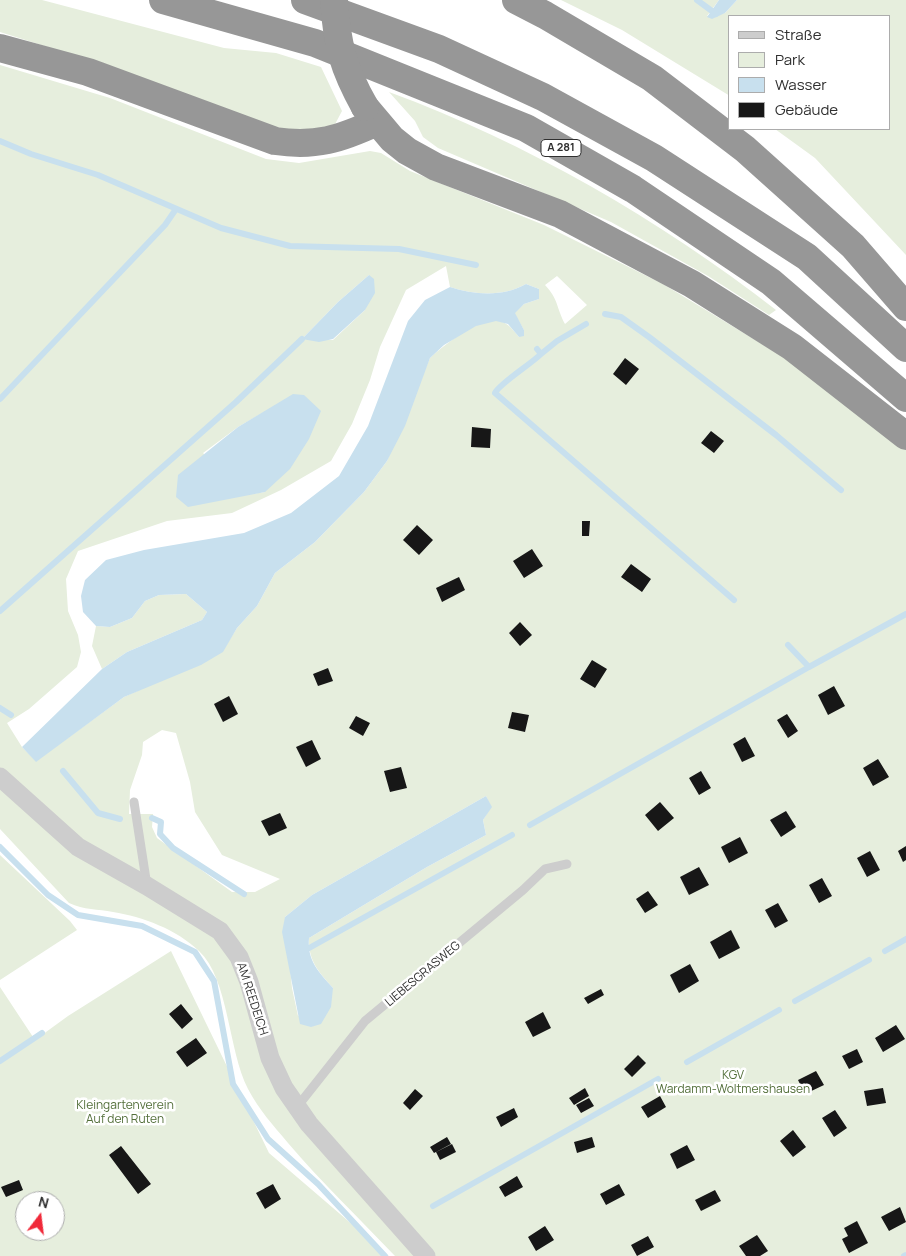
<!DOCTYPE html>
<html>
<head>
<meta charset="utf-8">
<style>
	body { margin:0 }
	#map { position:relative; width:906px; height:1256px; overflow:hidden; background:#fff; font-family:Manrope,sans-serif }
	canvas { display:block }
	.legend { position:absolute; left:728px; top:15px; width:162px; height:115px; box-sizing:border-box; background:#fff; border:1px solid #acacac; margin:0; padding:6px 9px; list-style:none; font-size:15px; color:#303030 }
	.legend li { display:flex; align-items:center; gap:10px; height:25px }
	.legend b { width:25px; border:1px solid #acacac }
	.north { position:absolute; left:15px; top:1191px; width:50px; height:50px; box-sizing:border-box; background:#fff; border:1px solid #acacac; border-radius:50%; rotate:15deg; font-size:14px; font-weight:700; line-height:20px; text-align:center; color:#303030 }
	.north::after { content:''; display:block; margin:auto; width:18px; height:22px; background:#f02939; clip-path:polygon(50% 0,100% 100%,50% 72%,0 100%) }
</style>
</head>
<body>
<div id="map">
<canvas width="906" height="1256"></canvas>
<ul class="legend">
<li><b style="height:6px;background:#cdcdcd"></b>Straße</li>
<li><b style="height:14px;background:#e6eedd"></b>Park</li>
<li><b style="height:14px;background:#c8e0ee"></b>Wasser</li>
<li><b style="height:14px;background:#171717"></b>Gebäude</li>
</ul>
<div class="north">N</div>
</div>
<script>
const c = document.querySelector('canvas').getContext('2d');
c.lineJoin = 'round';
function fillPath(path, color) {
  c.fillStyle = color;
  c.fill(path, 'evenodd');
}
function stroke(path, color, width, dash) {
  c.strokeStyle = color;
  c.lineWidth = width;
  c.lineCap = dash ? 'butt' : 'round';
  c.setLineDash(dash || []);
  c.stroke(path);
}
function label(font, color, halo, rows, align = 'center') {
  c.font = font + ' Manrope,sans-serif';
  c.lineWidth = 5;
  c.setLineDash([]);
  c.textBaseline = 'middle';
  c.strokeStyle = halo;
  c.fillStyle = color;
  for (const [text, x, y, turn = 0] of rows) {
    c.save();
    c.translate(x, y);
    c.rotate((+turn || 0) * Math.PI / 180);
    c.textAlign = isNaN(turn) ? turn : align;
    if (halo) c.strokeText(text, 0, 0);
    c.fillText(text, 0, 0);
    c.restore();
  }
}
fillPath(new Path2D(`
	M0 0H42L224 48 276 53 321 67 342 111 333 128 300 133 257 122 108 66 0 32Z
	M561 0H719L707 16 725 13 737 0H906V255L815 158 775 129H890V16H730V96L622 30Z
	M0 65 110 98 266 159 299 163 370 151 381 153 410 171 544 225 663 284 803 369 876 424 906 450V1256H395C359 1218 322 1183 288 1143 273 1125 259 1110 248 1089 228 1050 229 979 199 951 176 929 143 917 113 912 98 909 84 910 69 903L0 829ZM446 266 450 287C475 295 503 297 526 284L539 289V299L524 304 514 313 524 330 519 337C513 330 508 322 498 321 478 318 444 345 430 358L387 461 364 492 315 542 275 573 257 606 237 628 222 652 124 697 36 761 22 747 7 723 29 709 77 667 81 652 78 635 68 611 66 579 78 551 167 521 232 513 281 490 331 461 352 424 370 380 380 347 406 290ZM369 275 365 310 333 340 302 339 338 302ZM557 276 587 305 565 324C556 307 559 300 545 285ZM264 412 265 492 244 495 203 453 238 427ZM162 730 176 733 190 782 195 812 222 855 280 879 255 892H232L157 838 152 827 153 814H129L130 790 142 755 143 742ZM486 796 491 807 483 820 486 835 427 867 309 938C308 961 319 972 333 988L298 1016 292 988 285 917 312 895Z
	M389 92C527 143 659 219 776 310L769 315 708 276 611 222 438 148 423 137 415 121Z
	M186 594 207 612 202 620 127 652 102 669 92 646 96 626 110 627 132 618 145 601 159 595Z
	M0 855 70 921 77 930 0 980Z
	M171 951 269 1153 389 1256H0V987L35 1040 68 1016ZM25 1201H55V1231H25Z`), '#e6eedd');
fillPath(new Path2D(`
	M719 0H737L725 13 712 19 707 17Z
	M369 275 374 279 375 293 365 310 333 339 319 342 302 339 338 302Z
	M526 284 539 289V299L524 304 515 313 524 330V336L519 337 508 324 496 321 476 326 444 345 430 358 405 426 387 461 364 492 315 542 275 573 257 606 237 628 223 652 201 665 124 697 36 762 22 747 102 669 127 652 202 620 207 612 186 594 159 595 145 601 132 618 110 627 96 626 83 612 81 596 85 580 106 560 144 550 244 533 291 513 339 476 368 426 408 321 425 300 450 287C475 295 503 297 526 284Z
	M293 394 304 395 321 411 309 439 290 469 265 492 188 507 176 497 178 475 238 427Z
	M486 796 492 807 483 820 486 835 427 867 309 938C307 961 319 972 333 988L331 1007 321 1024 311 1027 300 1024 282 932 285 917 312 895Z`), '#c8e0ee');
stroke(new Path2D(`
	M697 0 716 14
	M0 141 31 154 98 175 221 228 290 246 399 249 476 265
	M605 314 621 317 649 337 776 435 841 490
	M537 349 541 354C531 364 499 384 495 393L734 600
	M541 354 557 341 586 324
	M0 399 165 225 176 209
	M0 611 236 402 302 339
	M788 645 809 667 906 614
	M0 708 11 715
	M63 771 98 813 120 819
	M152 818 161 822 160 834 173 848 244 894
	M530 825 809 667
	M0 847 48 895 78 915 142 926 195 952 214 981 233 1084 268 1139 318 1184 385 1256
	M885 951 906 939
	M302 952 512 835
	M795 1001 869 960
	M0 1061 42 1033
	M687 1062 779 1010
	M433 1206 658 1079
	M904 1256 906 1255`), '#c8e0ee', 6);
fillPath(new Path2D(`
	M625 358 639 369 626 385 613 374Z
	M472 427 491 429 490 448 471 447Z
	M711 431 724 441 714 453 701 443Z
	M582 521H590L589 536H582Z
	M417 525 433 540 419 555 403 540Z
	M532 549 543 566 524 578 513 561Z
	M631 564 651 579 642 592 621 577Z
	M459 577 465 590 442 602 436 588Z
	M520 622 532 635 520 646 509 633Z
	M592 660 607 669 595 688 580 679Z
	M328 668 333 681 318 686 313 674Z
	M834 686 845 706 828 715 818 695Z
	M229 696 238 714 223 722 214 704Z
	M512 712 529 715 525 732 508 728Z
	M787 714 798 731 788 738 777 720Z
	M356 716 370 723 363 736 349 728Z
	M745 737 755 756 742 762 733 744Z
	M312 740 321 759 306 767 296 747Z
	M878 759 889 777 873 786 863 768Z
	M401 767 407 788 390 792 384 771Z
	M701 771 711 788 699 795 689 778Z
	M660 802 674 818 658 831 645 815Z
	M786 811 796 827 781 837 770 820Z
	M280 813 287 828 269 836 261 821Z
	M740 837 748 853 729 863 721 847Z
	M906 846V860L903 862 898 851Z
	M870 851 880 870 867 877 857 858Z
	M699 867 709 885 689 895 680 877Z
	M822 878 832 896 819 903 809 885Z
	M648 891 658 905 645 913 636 899Z
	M778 903 788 921 775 928 765 910Z
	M731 930 740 948 719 959 710 942Z
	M690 964 699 981 679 993 670 975Z
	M601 989 604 995 588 1004 584 998Z
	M181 1004 193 1019 182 1029 169 1014Z
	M543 1012 551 1028 533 1037 525 1022Z
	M896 1025 905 1039 883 1052 875 1038Z
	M196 1038 207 1053 187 1067 176 1052Z
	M857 1049 863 1062 849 1069 842 1056Z
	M638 1055 646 1063 632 1077 624 1069Z
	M816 1071 824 1085 805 1094 798 1080Z
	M585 1088 589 1096 574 1105 569 1098Z
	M883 1088 886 1103 867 1106 864 1091Z
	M415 1089 423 1096 410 1110 403 1103Z
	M660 1096 666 1107 648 1118 641 1107Z
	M589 1098 594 1106 581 1113 576 1105Z
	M514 1108 518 1117 501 1127 496 1117Z
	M835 1110 847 1128 834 1137 822 1118Z
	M793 1130 806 1147 793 1157 780 1141Z
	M447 1137 451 1144 434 1153 430 1147Z
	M592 1137 595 1147 577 1153 574 1142Z
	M452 1144 456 1152 440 1160 436 1152Z
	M687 1145 695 1160 677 1169 670 1154Z
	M121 1146 151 1184 138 1194 109 1155Z
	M517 1176 523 1187 505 1197 499 1187Z
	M19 1180 23 1190 6 1197 1 1187Z
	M273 1184 281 1199 265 1209 256 1193Z
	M619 1184 625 1195 606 1205 600 1194Z
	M715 1190 721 1201 701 1211 695 1200Z
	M900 1207 906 1222 889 1231 881 1217Z
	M857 1221 868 1243 849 1253 842 1239 848 1236 844 1228Z
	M545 1226 554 1240 536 1251 528 1237Z
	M757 1235 768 1251 760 1256H746L739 1246Z
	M648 1236 654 1247 637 1256 631 1245Z`), '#171717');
stroke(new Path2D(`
	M134 802 147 886
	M297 1107 365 1021 523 890 545 869 567 864`), '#cdcdcd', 9);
stroke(new Path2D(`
	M0 777 78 847 147 886 220 931 239 957 249 982 270 1058 284 1088 309 1124 426 1256`), '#cdcdcd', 19);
stroke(new Path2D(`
	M163 0 315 43 526 128 633 189 771 282 906 398
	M305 0 439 49 543 97 654 158 807 257 906 348
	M516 0 545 15 652 78 745 149 853 246 906 307
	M0 48 88 72 275 141C316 147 340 139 377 122
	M365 107 392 139 407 151 436 167 560 214 692 284 792 347 906 436`), '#979797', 28);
stroke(new Path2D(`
	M334 0C337 45 343 68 365 107`), '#979797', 28);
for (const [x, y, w] of [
	[561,148,40]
]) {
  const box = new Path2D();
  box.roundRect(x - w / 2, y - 8.5, w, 17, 4);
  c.fillStyle = '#fff';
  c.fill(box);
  stroke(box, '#303030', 1);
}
label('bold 11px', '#303030', null, [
	["A 281",561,148]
]);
label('12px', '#303030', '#fff', [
	["LIEBESGRASWEG",423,974,-40],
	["AM REEDEICH",252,999,72]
]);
label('12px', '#536f3a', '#fff', [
	["KGV",733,1076],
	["Wardamm-Woltmershausen",733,1090],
	["Kleingartenverein",125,1106],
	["Auf den Ruten",125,1120]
]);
</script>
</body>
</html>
